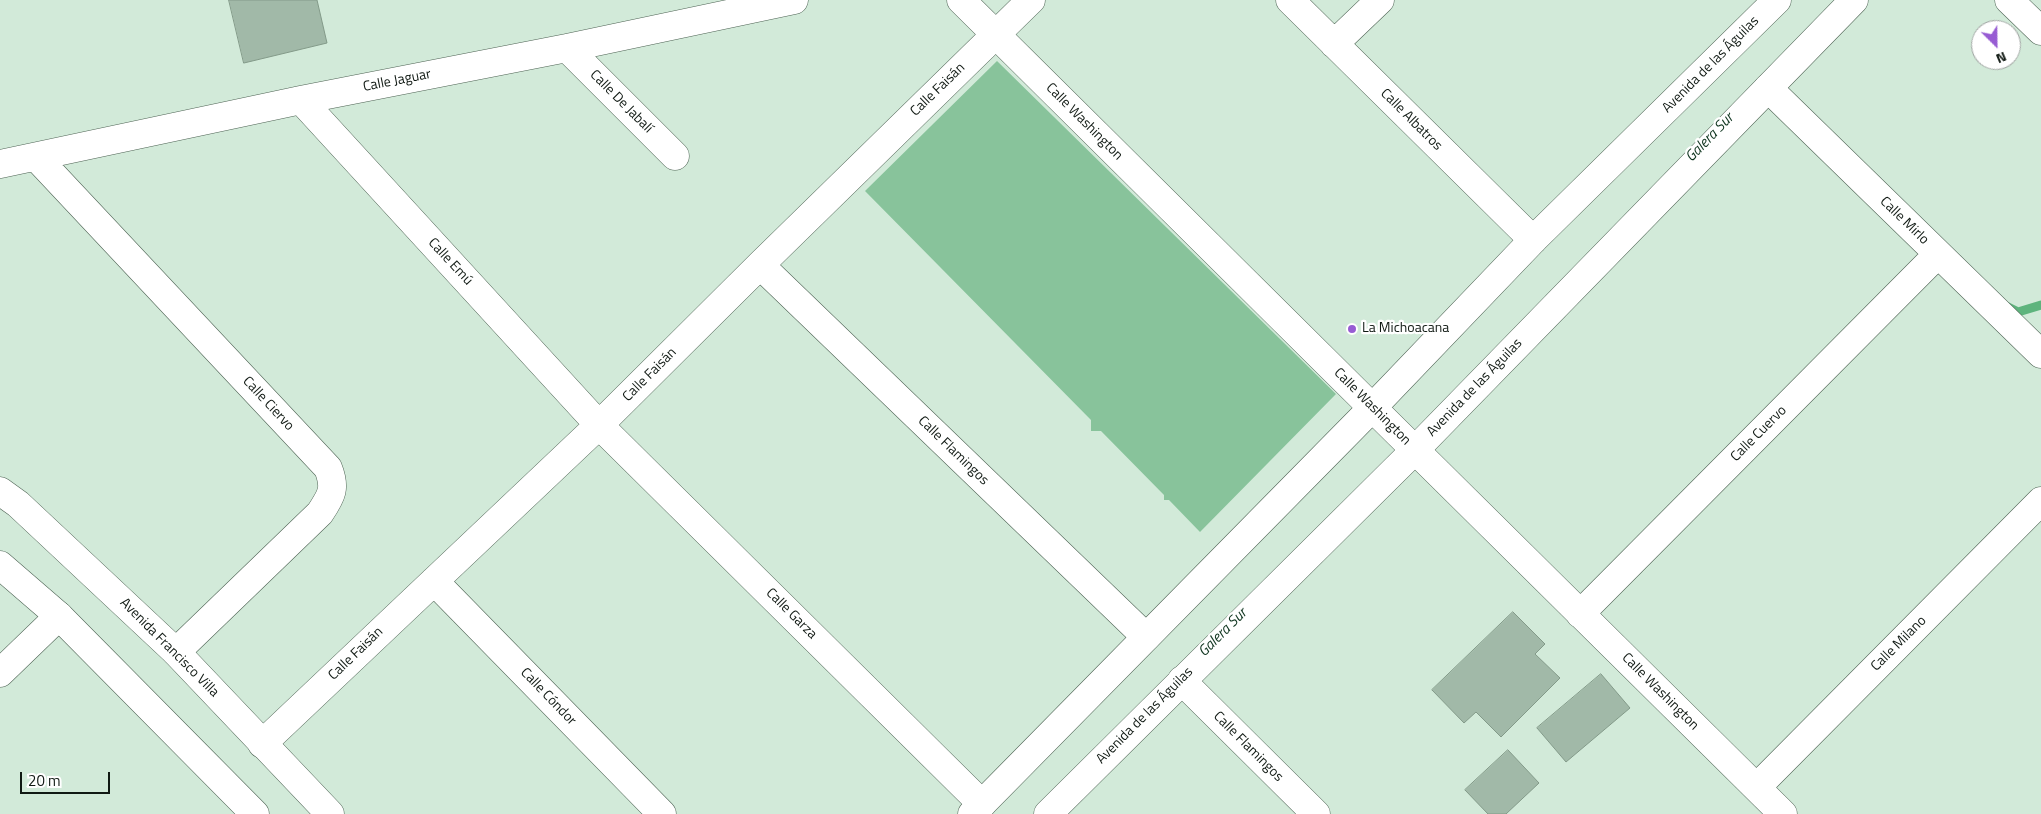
<!DOCTYPE html>
<html>
<head>
<meta charset="utf-8">
<style>
	body { margin:0 }
	#map { position:relative; width:2041px; height:814px; overflow:hidden; background:#d2ead9; font-family:"Titillium Web",sans-serif }
	canvas { display:block }
	.north { position:absolute; left:1971px; top:20px; width:50px; height:50px; box-sizing:border-box; background:#fff; border:1px solid #9fa3a1; border-radius:50%; rotate:157deg; font-size:14px; font-weight:700; line-height:20px; text-align:center; color:#101913 }
	.north::after { content:''; display:block; margin:auto; width:18px; height:22px; background:#975cd3; clip-path:polygon(50% 0,100% 100%,50% 72%,0 100%) }
	.scale { position:absolute; left:20px; top:772px; width:90px; height:22px; box-sizing:border-box; border:2px solid #101913; border-top:0; padding-left:6px; font-size:15px; line-height:18px; white-space:nowrap; color:#101913; -webkit-text-stroke:4px #fff; paint-order:stroke }
</style>
</head>
<body>
<div id="map">
<canvas width="2041" height="814"></canvas>
<div class="north">N</div>
<div class="scale">20 m</div>
</div>
<script>
const c = document.querySelector('canvas').getContext('2d');
c.lineJoin = 'round';
function fillPath(path, color) {
  c.fillStyle = color;
  c.fill(path, 'evenodd');
}
function stroke(path, color, width, dash) {
  c.strokeStyle = color;
  c.lineWidth = width;
  c.lineCap = dash ? 'butt' : 'round';
  c.setLineDash(dash || []);
  c.stroke(path);
}
function label(font, color, halo, rows, align = 'center') {
  c.font = font + ' "Titillium Web",sans-serif';
  c.lineWidth = 4.5;
  c.setLineDash([]);
  c.textBaseline = 'middle';
  c.strokeStyle = halo;
  c.fillStyle = color;
  for (const [text, x, y, turn = 0] of rows) {
    c.save();
    c.translate(x, y);
    c.rotate((+turn || 0) * Math.PI / 180);
    c.textAlign = isNaN(turn) ? turn : align;
    if (halo) c.strokeText(text, 0, 0);
    c.fillText(text, 0, 0);
    c.restore();
  }
}
fillPath(new Path2D(`
	M997 61 1336 394 1200 532 1169 500H1164V495L1101 431H1091V420L865 191Z`), '#88c39b');
stroke(new Path2D(`
	M2006 306 2018 312 2041 305`), '#5eb47d', 9);
const building = new Path2D(`
	M229 0H317L327 43 244 63Z
	M1513 612 1545 644 1535 654 1560 678 1501 737 1476 712 1464 723 1432 690Z
	M1601 674 1630 708 1566 762 1537 728Z
	M1508 750 1539 783 1506 814H1488L1465 790Z`);
fillPath(building, '#a1b9a8');
stroke(building, '#839a89', 1);
const minor = new Path2D(`
	M1290 0 1533 240
	M2009 0 2041 31
	M1334 44 1380 0
	M567 48 675 156
	M1768 88 2041 354
	M301 100 599 425 982 804
	M37 158 328 468C336 488 332 495 320 513L176 652
	M0 164 301 100 567 48 794 0
	M760 265 1146 637
	M1415 450 1783 814
	M434 581 662 814
	M1580 614 1938 254
	M0 673 59 616
	M1182 680 1188 687 1316 814
	M262 744 599 425 760 265 1031 0
	M1757 787 2041 501`);
const tertiary = new Path2D(`
	M972 814 1373 407 1533 240 1777 0
	M1048 814 1415 450 1854 0`);
const secondary = new Path2D(`
	M961 0 1415 450`);
const primary = new Path2D(`
	M0 491 18 504 176 652 330 814
	M0 565 59 616 255 814`);
stroke(minor, '#4e6354', 29);
stroke(tertiary, '#4e6354', 29);
stroke(secondary, '#4e6354', 29);
stroke(primary, '#4e6354', 29);
stroke(minor, '#fff', 28);
stroke(tertiary, '#fff', 28);
stroke(secondary, '#fff', 28);
stroke(primary, '#fff', 28);
for (const [x, y, r, color] of [
	[1352,329,5,"#975cd3"]
]) {
  const dot = new Path2D();
  dot.arc(x, y, r, 0, 2 * Math.PI);
  c.fillStyle = color;
  c.fill(dot);
  stroke(dot, '#fff', 2);
}
label('14px', '#101913', '#fff', [
	["Avenida de las Águilas",1711,65,-45],
	["Calle Jaguar",397,81,-11],
	["Calle Faisán",938,90,-44],
	["Calle De Jabalí",621,102,45],
	["Calle Albatros",1411,120,45],
	["Calle Washington",1084,122,45],
	["Calle Mirlo",1904,221,44],
	["Calle Emú",450,262,47],
	["Calle Faisán",650,375,-45],
	["Avenida de las Águilas",1475,388,-46],
	["Calle Ciervo",268,404,47],
	["Calle Washington",1372,407,45],
	["Calle Cuervo",1759,434,-45],
	["Calle Flamingos",953,451,44],
	["Calle Garza",791,614,45],
	["Calle Milano",1899,644,-45],
	["Avenida Francisco Villa",169,648,45],
	["Calle Faisán",356,654,-44],
	["Calle Washington",1660,692,45],
	["Calle Cóndor",548,697,46],
	["Avenida de las Águilas",1145,716,-45],
	["Calle Flamingos",1248,747,45]
]);
label('14px', '#101913', '#fff', [
	["La Michoacana",1362,329]
], 'left');
label('italic 15px', '#0e341e', '#fff', [
	["Galera Sur",1710,138,-46],
	["Galera Sur",1223,633,-45]
]);
</script>
</body>
</html>
